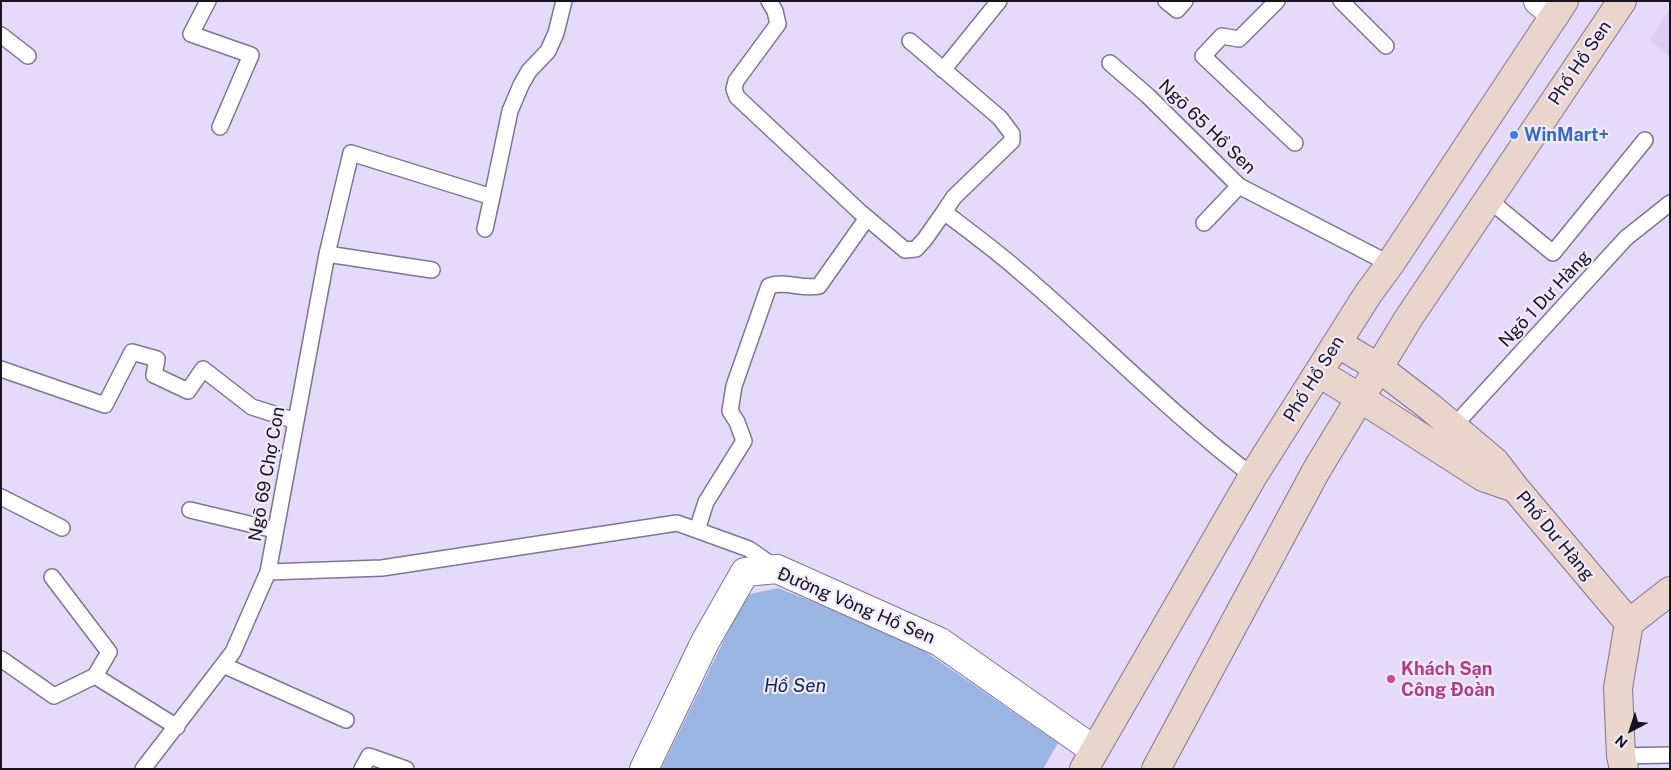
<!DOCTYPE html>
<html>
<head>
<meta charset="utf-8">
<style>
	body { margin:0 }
	#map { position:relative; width:1671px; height:770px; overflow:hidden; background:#e6dafb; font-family:"Public Sans",sans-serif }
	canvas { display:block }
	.frame { position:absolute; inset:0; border:2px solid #18141f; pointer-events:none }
	.north { position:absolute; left:1606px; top:705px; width:50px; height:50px; -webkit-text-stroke:4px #f1eafe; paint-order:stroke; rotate:220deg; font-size:14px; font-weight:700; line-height:20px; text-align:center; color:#18141f }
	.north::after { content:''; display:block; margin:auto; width:18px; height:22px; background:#18141f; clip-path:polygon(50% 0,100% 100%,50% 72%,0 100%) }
</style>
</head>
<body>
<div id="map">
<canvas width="1671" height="770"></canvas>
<div class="frame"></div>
<div class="north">N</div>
</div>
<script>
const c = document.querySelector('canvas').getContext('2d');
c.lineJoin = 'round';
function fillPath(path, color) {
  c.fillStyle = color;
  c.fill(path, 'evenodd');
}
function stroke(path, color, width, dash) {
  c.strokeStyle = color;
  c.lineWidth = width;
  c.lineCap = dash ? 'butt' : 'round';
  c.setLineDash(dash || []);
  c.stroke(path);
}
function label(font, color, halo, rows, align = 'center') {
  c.font = font + ' "Public Sans",sans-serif';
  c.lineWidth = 4.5;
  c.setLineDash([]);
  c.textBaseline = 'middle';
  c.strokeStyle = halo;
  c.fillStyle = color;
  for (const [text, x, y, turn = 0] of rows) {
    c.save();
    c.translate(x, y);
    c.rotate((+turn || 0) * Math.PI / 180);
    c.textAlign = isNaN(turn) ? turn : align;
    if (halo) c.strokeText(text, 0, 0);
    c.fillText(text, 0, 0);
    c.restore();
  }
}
fillPath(new Path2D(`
	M1670 8V58L1650 40Z`), '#dbcdf4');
fillPath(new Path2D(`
	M778 588 907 639 1058 743 1043 769H661L746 595Z`), '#9bb5e3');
const lane = new Path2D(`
	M208 1 191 34 251 55 220 127
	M769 1 775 11 778 24 736 81 734 89 737 97 860 212 905 250 916 249 925 239 944 212C969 231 995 250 1019 271 1098 338 1170 414 1253 476
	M1166 1 1177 10 1185 1
	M1277 1 1239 39 1222 36 1203 56 1295 143
	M1341 1 1386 46
	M1 35 28 56
	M910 41 1000 118 1012 134V141L954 197 944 212
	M1110 63 1148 96 1239 186 1390 264
	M943 70 999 1
	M1488 199 1553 253 1645 140
	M1204 223 1239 186
	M485 229 492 197
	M327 254 432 270
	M1 369 105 405 132 352 157 359 154 375 188 391 203 369 252 407 296 421
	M1453 427 1626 238 1670 203
	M1 497 62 528
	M190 510 275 530
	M697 530 706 502 744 441 737 422 730 411 734 386 769 286C786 280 802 290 819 286L867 218
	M268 572 382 568 677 523 749 549 776 568
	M52 577 109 652 95 676
	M1 659 54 696 95 676 177 727
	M223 665 346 720
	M1621 756 1670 755
	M143 769 233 652 268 572 327 254 351 153 492 197 510 111 521 85 529 71 548 51 556 33 564 1
	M362 769 369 756 406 769`);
const street = new Path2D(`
	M1538 1 1555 15
	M644 769 705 642 745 572 777 569 940 642 1094 750`);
const secondary = new Path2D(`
	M1337 343 1379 368 1430 407 1495 462 1515 488 1629 623 1618 688 1621 756 1624 769
	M1319 373 1360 398 1483 477 1515 488
	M1629 623 1670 591
	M1084 769 1253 476 1368 294 1390 264 1564 1
	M1156 769 1316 471 1408 319 1622 1`);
stroke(lane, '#7f7592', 18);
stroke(street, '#7f7592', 30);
stroke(secondary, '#7f7592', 30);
stroke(lane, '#fff', 15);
stroke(street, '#fff', 28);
stroke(secondary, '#ead5cd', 28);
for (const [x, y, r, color] of [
	[1514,135,5,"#3f7fe0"],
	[1391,679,5,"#d1479c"]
]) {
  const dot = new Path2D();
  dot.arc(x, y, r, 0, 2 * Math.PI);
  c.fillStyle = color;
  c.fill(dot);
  stroke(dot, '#f1eafe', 2);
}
label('18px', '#18141f', '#f1eafe', [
	["Phố Hồ Sen",1580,63,-56],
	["Ngõ 65 Hồ Sen",1207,127,44],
	["Ngõ 1 Dư Hàng",1545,299,-47],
	["Phố Hồ Sen",1314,379,-58],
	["Ngõ 69 Chợ Con",267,474,-80],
	["Phố Dư Hàng",1555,536,50],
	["Đường Vòng Hồ Sen",856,606,23]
]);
label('bold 18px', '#366cbe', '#f1eafe', [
	["WinMart+",1524,135]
], 'left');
label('bold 18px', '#b23c85', '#f1eafe', [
	["Khách Sạn",1401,669],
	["Công Đoàn",1401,690]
], 'left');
label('italic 19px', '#0a265d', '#f1eafe', [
	["Hồ Sen",795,686]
]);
</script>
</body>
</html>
